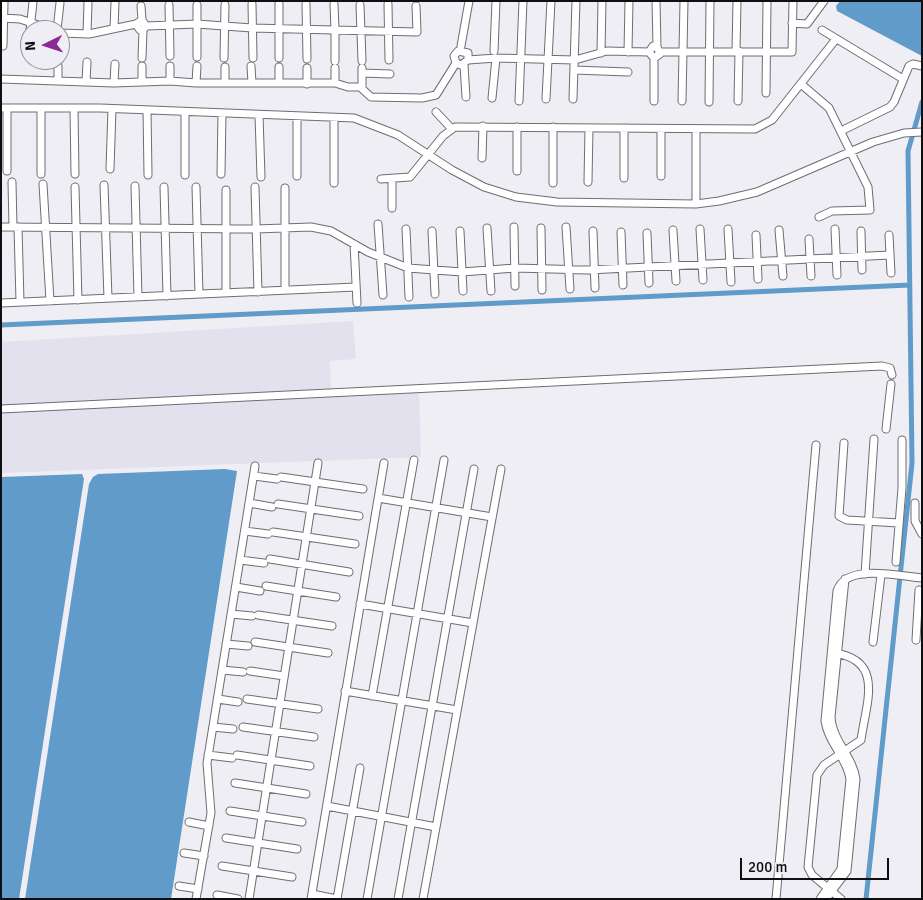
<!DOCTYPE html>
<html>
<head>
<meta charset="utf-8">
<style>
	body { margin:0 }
	#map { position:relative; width:923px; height:900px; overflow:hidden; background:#efeef4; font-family:Signika,sans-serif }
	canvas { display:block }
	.frame { position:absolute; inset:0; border:2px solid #0f0e10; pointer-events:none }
	.north { position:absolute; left:20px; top:20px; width:50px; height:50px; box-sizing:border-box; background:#efeef4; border:1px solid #959499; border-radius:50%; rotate:266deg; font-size:14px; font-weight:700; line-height:20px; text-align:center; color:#0f0e10 }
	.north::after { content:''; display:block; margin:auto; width:18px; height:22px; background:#8b2b95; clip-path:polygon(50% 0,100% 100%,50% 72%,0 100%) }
	.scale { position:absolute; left:740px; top:858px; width:149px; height:22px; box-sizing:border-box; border:2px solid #0f0e10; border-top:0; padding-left:6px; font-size:15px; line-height:18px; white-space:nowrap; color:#0f0e10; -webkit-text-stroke:4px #efeef4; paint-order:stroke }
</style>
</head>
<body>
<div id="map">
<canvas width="923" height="900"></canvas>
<div class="frame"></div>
<div class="north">N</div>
<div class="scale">200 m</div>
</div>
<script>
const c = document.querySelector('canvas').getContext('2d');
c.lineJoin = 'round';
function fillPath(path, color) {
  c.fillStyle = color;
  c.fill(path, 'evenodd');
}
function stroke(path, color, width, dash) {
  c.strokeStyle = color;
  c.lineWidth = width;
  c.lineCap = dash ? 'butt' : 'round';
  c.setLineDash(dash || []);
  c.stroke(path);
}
fillPath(new Path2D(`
	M353 321 356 359 330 361 331 394 419 390 421 457 1 473V342Z`), '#e2e1ed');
fillPath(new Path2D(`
	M840 1H922V56L837 11 836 6Z
	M225 469 237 471 171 899H25L89 484 93 477 98 474Z
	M82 474 84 479 19 899H1V477Z`), '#609bc9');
stroke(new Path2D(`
	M1 325 910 285
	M866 899 912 463 908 151 922 102`), '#609bc9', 5);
const minor = new Path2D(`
	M656 1 657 47
	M252 4 253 58
	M279 4V58
	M306 4 307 59
	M334 4 335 30
	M388 4 389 60
	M169 5 170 56
	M197 5V57
	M360 5 362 61
	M141 6 142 20
	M1 18 20 19 53 30
	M792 23 807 24 824 1
	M136 24 140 30H143L146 26 197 24 252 28 417 32 416 6
	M114 28 115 3
	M30 30 33 2
	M57 30 60 3
	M822 30 903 79
	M60 33 89 34 136 24 142 20 146 26
	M87 34 88 3
	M3 46 4 2
	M461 46 469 1
	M30 47V39
	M494 51 496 1
	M736 51 737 1
	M628 52 629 1
	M660 52H792L793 1
	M601 53 602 1
	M142 58 143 30
	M224 58 225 5
	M654 58V101
	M335 61V30
	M456 63 461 65 468 60 496 58 575 60 607 51 649 52 654 58 660 54 657 47 653 46 649 52
	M464 65 466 97
	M251 66 252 83
	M279 67V83
	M335 68V83
	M574 70 628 72
	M362 73 390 74
	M1 79 114 83 170 81 196 83H335L348 87H360L371 97 422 98 436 95 456 63 454 56 458 51 468 53V60
	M58 80V66
	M170 81V66
	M86 82 87 62
	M142 82V66
	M114 83 115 64
	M196 83 197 66
	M225 83V67
	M307 84V68
	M801 84 829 108 868 187 870 210 832 211 819 217
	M362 88V68
	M766 93 767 1
	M492 98 496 58
	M546 99 551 1
	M573 99 576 1
	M519 101 523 1
	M682 101 684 1
	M738 101 739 51
	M709 102 710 1
	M1 108H100L354 118 398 135 452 170 484 187 516 197 557 202 696 204 719 201 757 192 873 142 904 133 922 132
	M41 108V174
	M74 108 75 174
	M147 110 148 175
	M185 112V175
	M436 112 451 128
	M259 115 261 177
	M297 116V176
	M841 131 890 107 894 102 909 66 913 64 922 66
	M482 158 483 126
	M110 169 112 109
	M7 171V108
	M517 171V127
	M221 174 222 113
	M661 176V129
	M624 178V128
	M381 179 410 177 443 136 455 127 755 129 772 120 836 39
	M392 179V208
	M12 182 13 227
	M588 182 589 128
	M334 183V118
	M553 183V127
	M43 184 50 301
	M104 185 108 298
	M135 186 138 297
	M75 187 78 300
	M164 187 167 296
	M196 187 199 294
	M255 187 258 292
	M285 188V290
	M226 190V293
	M696 204V130
	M378 224 383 295
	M1 227 256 229 311 227 331 231 368 252 408 268 462 272 515 268 588 270 890 255
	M18 227 20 302
	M514 227 515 286
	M566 227 570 289
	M487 228 491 291
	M541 228 542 290
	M406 229 409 297
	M700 229 703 280
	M728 229 731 282
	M835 229 837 275
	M673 230 676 281
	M779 230 783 276
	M432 231 435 294
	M460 231 463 291
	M593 231 595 288
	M861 231 862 270
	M621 232 623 285
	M647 233 649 283
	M756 235 758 279
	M889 235 891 273
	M809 239 811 276
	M354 244 357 303
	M1 303 356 287
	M1 409 882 366 890 368 892 375
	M886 429 891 384
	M844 443 839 516 847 520 899 523
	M254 476 277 479
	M281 477 363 489
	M378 498 492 517
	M249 503 272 507
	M915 503V521L922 534
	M278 504 359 516
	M245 531 268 534
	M273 532 355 544
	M270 559 349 572
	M240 560 264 563
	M896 562 902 488V440
	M865 574 874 439
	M266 586 336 597
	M236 587 260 591
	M360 604 473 623
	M231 614 252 616
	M258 615 332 626
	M916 640 919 590
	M255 642 328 653
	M873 642 881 575
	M226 644 248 646
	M834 653C885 660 866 703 861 740L824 765 817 775 808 867 812 875 841 899
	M222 670 243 672
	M250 671 284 676
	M345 691 457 710
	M372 696 414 460
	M218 699 238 702
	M247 699 318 709
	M213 727 233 729
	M243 727 314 737
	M208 755 232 758
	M237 755 310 766
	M235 783 306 794
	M327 806 436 827
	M230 811 302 822
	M189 822 209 826
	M226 838 297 849
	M184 853 204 856
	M222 866 292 877
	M179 886 198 889
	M312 894 337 899
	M217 895 238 899
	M196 899 211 813 207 763 255 466
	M249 899 318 463
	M311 899 384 463
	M337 899 360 768
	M367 899 444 460
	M398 899 474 469
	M423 899 501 469
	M776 899 816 445
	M820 899 841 869 850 779C847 758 828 742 825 721L837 591C846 563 898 576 922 578
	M826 899 847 871 856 779C853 757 832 740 831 717L845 579`);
stroke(minor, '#6e6d72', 9);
stroke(minor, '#fff', 7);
</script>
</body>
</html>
